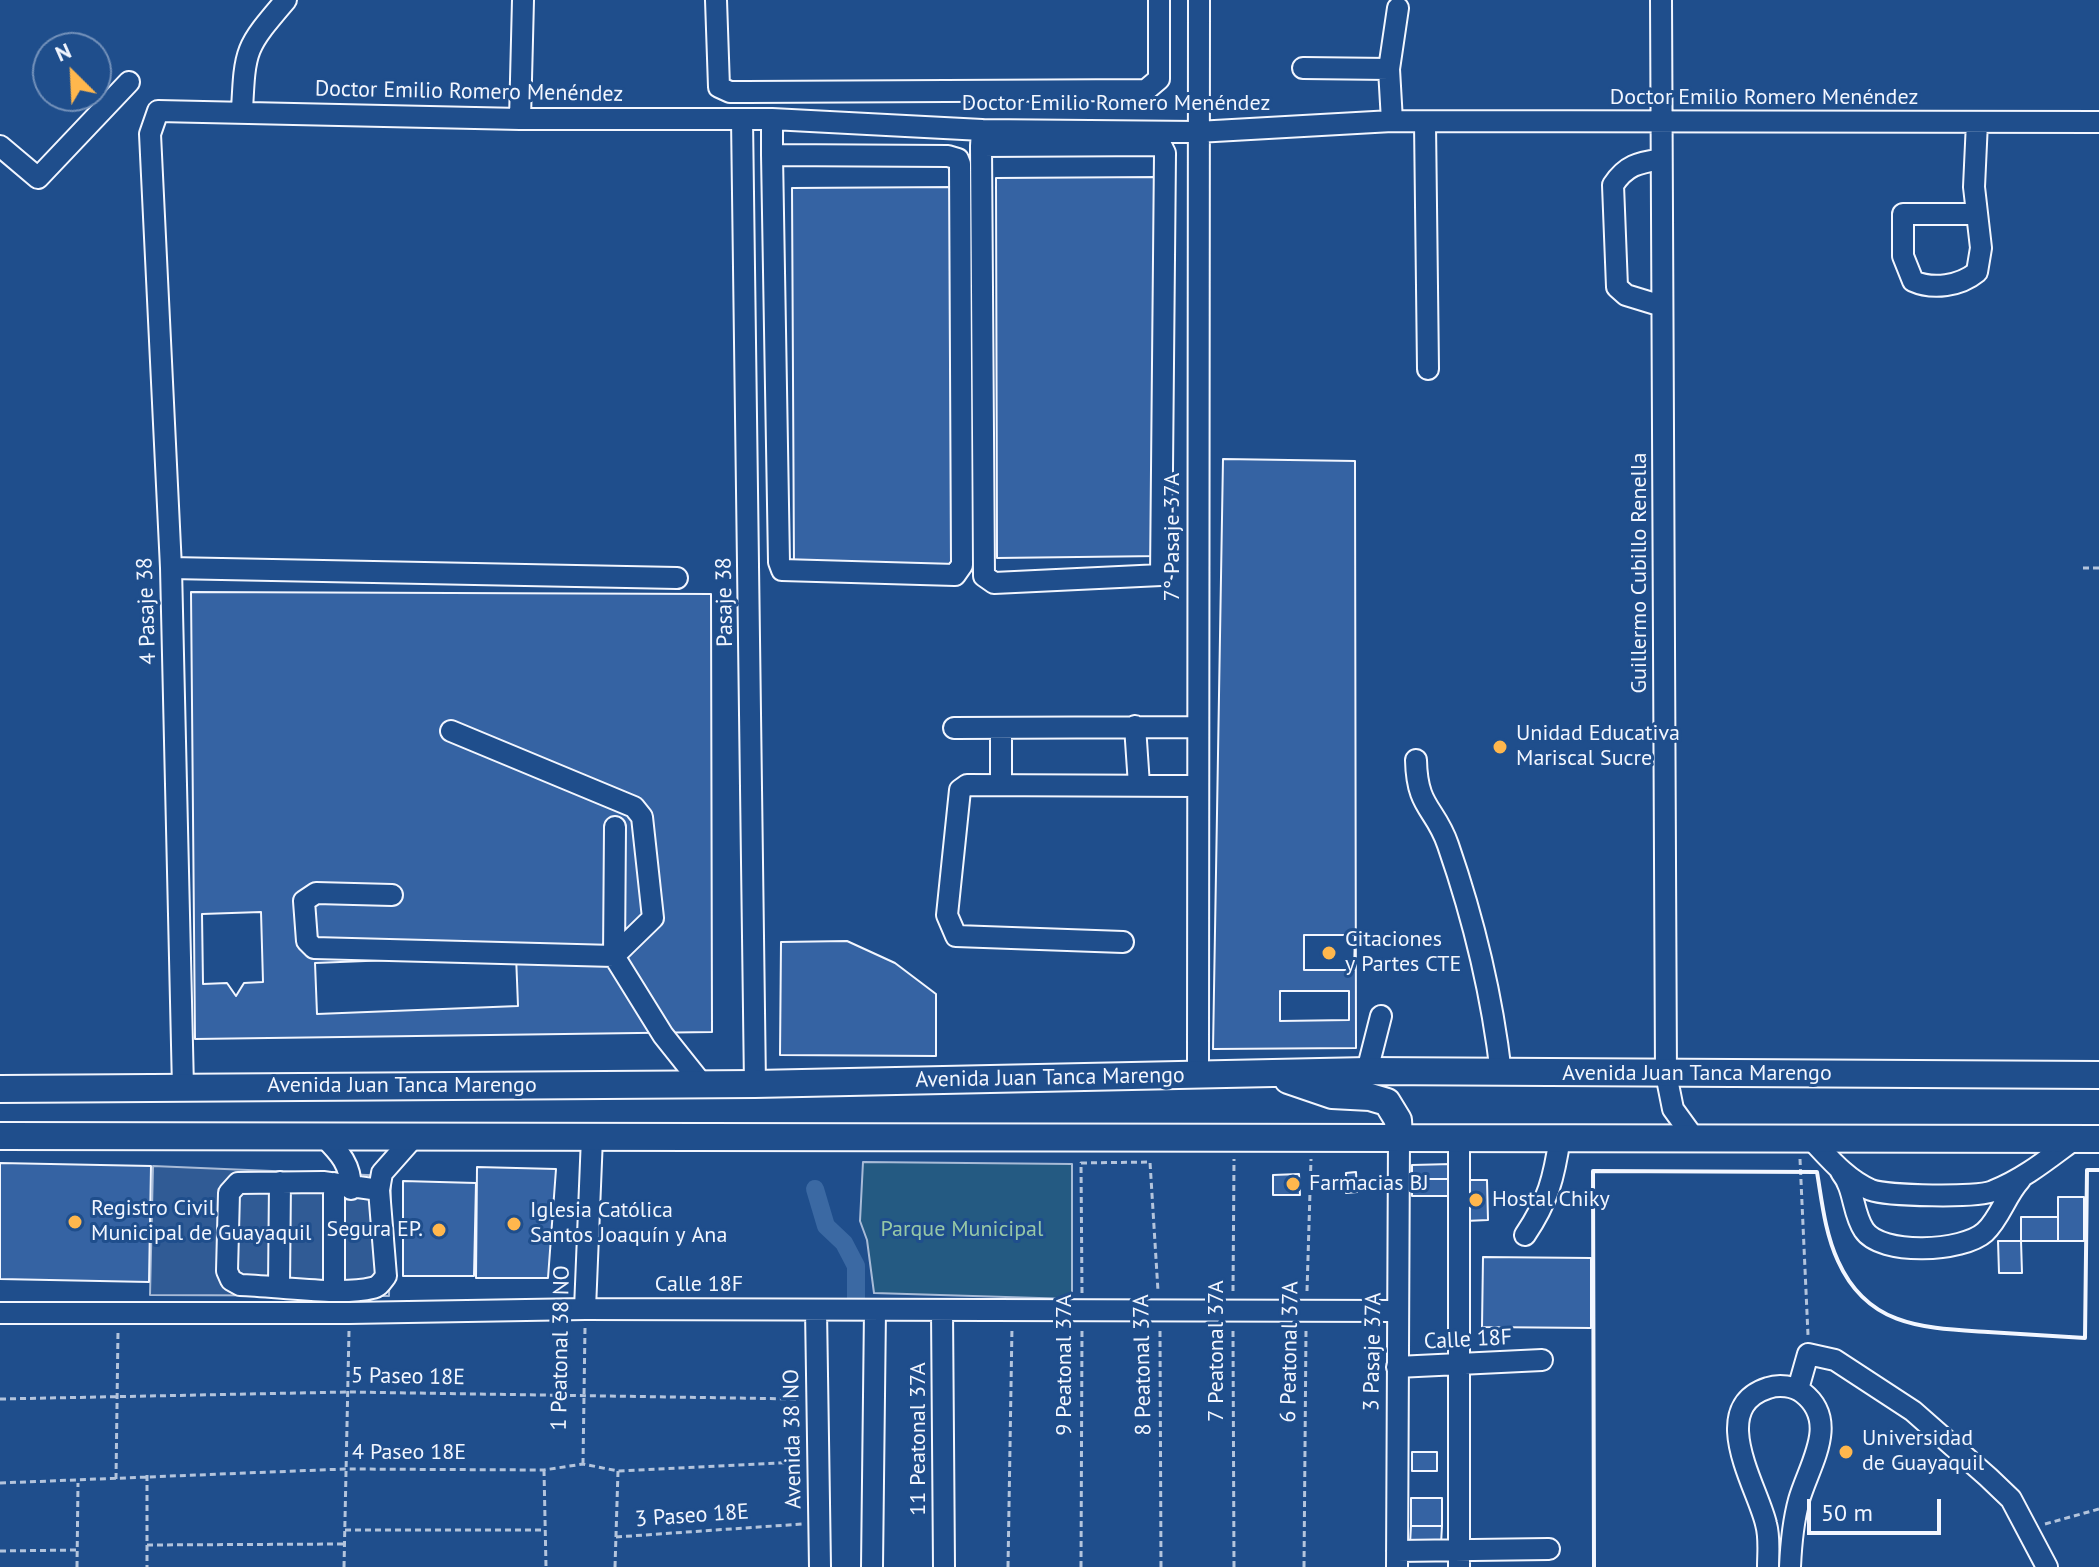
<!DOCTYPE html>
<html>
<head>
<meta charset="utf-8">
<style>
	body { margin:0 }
	#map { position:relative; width:2099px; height:1567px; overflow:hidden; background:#1f4e8c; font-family:"PT Sans",sans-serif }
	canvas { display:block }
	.north { position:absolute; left:32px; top:32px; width:80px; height:80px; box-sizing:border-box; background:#1f4e8c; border:2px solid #7391ba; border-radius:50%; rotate:336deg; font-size:22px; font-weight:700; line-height:32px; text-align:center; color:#f2f6ff }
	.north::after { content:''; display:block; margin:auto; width:28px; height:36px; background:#ffb74d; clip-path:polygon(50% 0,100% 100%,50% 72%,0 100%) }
	.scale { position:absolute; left:1807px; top:1499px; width:134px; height:36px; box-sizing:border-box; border:4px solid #f2f6ff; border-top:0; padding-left:10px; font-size:24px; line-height:28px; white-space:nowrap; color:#f2f6ff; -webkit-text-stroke:6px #1f4e8c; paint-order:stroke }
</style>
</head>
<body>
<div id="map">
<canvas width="2099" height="1567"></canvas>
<div class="north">N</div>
<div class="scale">50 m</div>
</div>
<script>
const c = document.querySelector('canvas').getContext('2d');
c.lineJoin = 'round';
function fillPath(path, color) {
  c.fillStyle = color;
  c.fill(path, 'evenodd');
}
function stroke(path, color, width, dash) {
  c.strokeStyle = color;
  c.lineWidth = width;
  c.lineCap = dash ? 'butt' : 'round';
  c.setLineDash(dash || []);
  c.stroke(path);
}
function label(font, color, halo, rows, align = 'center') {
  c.font = font + ' "PT Sans",sans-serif';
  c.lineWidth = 6;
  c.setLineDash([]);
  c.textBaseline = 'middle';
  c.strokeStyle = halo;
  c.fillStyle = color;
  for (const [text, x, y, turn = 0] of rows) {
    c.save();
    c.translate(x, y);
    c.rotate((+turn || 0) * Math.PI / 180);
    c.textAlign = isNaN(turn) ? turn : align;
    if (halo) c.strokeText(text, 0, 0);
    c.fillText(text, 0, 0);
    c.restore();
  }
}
const green = new Path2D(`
	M863 1162 1072 1164V1299L874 1293 867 1240 860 1221Z`);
fillPath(green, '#245a82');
stroke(green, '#a8bbd7', 2);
const parking = new Path2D(`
	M153 1166 391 1176 389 1296 150 1295Z`);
fillPath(parking, '#305b95');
stroke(parking, '#a8bbd7', 2);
stroke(new Path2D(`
	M815 1189 826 1226 844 1243 856 1266V1300`), '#3b69a3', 18);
const building = new Path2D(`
	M1157 177 1159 556 997 558 996 178Z
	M954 187 955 566 794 568 792 188Z
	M1223 459 1355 461 1356 1048 1213 1049Z
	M191 592 711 594 712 1032 195 1039Z
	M261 912 263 982 244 983 236 996 227 983 203 984 202 914Z
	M1304 935H1355L1354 970H1304Z
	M847 941 895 963 936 994V1056L780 1055 781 942Z
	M516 955 518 1006 317 1014 315 963Z
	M1280 991H1349V1020L1280 1021Z
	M0 1163 151 1166 149 1282 0 1279Z
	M1452 1164 1451 1179H1412V1165Z
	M477 1167 556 1169 548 1278H476Z
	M1356 1172 1357 1192 1346 1193V1173Z
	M1299 1174 1300 1195H1273V1175Z
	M1412 1179H1451L1452 1196H1412Z
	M1464 1180H1487L1488 1220 1465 1221Z
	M403 1181 476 1183 474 1276H403Z
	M2058 1197H2084V1241H2058Z
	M2021 1217H2058V1241H2021Z
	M1998 1241H2021L2022 1273H1999Z
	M1483 1257 1591 1258V1328L1482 1327Z
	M1412 1452H1437V1471H1412Z
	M1411 1498H1442V1526H1411Z
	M1411 1526H1442L1441 1544H1410Z`);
fillPath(building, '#3563a3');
stroke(building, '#f2f6ff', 2);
const minor = new Path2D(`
	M716 0 719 87 730 92H747L1146 90 1159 79V0
	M1661 0 1666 1074 1673 1109 1694 1138
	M1303 68 1389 69
	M242 111C245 48 245 48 286 0
	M520 119 523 0
	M742 119 755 1084
	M772 119V155L779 562 782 570 955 575 962 565 960 164 958 159 948 156 772 155
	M1392 121 1389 69 1398 8
	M1425 123 1428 369
	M0 146 38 178 129 82
	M981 146 1161 145 1165 153 1161 575 994 583 984 576 981 146 982 130
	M1661 159C1638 163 1626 165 1613 185L1617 287 1626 295 1662 306
	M1976 214H1903V256L1913 281C1933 290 1960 286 1977 272L1981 248 1974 187 1977 122
	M171 568 677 578
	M1135 726 1139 785
	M954 728 1198 727
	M1001 728V785
	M451 731 634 807 642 817 653 918 614 956 615 827
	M1416 760C1417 809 1435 807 1448 845 1474 920 1492 995 1501 1073
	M392 895 316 893 304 901 307 941 314 948 614 956 663 1035 702 1084
	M1123 942 956 936 947 915 960 790 967 785 1197 786
	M1367 1071 1381 1016
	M1198 1074 1199 0
	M183 1088 171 568 150 134 158 111 520 119H772L982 130 1197 132 1392 121 2099 122
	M324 1137C340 1153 351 1165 351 1189
	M1459 1137V1567
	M1811 1139C1829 1158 1847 1180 1871 1190 1887 1196 1978 1198 1993 1191 2024 1179 2049 1158 2075 1139
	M1841 1172C1855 1189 1852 1212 1864 1230 1881 1256 1963 1252 1985 1232 2000 1218 2006 1195 2020 1180
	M379 1190 323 1182 238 1183 229 1193 227 1271 231 1280 240 1285C276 1286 340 1296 372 1288 379 1287 382 1281 386 1276L379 1190 382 1173 413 1138
	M1525 1235C1548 1201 1554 1178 1560 1137
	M279 1286 280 1182
	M334 1289V1183
	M585 1309 592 1137
	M816 1310 820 1567
	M942 1311 944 1567
	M0 1313H349L585 1309 1398 1311
	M1397 1367 1542 1360
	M1798 1389 1808 1354 1835 1360 1913 1411 1988 1477 2011 1499 2047 1567
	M1397 1551 1549 1549
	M872 1567 875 1310
	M1397 1567 1399 1137
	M1768 1567C1768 1553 1770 1538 1766 1524 1758 1488 1706 1408 1768 1388 1779 1384 1794 1386 1803 1393 1840 1422 1809 1465 1799 1500 1793 1522 1791 1544 1790 1567`);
const major = new Path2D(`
	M1288 1080 1332 1095 1370 1097 1387 1102 1398 1120 1399 1137
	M0 1089 755 1084 1367 1071 2099 1075
	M0 1136 2099 1139`);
stroke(minor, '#f2f6ff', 24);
stroke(major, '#f2f6ff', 30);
stroke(new Path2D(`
	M2083 568H2099
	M1800 1159 1808 1335
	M1233 1291 1234 1159
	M1307 1291 1311 1159
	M1082 1293 1081 1163 1150 1162 1158 1291
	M1160 1331 1161 1567
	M1233 1331 1234 1567
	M0 1399 348 1392 800 1399
	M583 1464 585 1327
	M544 1470 546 1567
	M147 1475V1567
	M116 1479 118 1331
	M0 1483 345 1469 544 1470 583 1464 618 1471 798 1462
	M2045 1524 2099 1509
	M345 1530H545
	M616 1537 802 1524
	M147 1545 344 1544
	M0 1551 77 1550
	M77 1567 78 1483
	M344 1567 349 1331
	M615 1567 618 1471
	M1008 1567 1012 1327
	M1081 1567 1082 1329
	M1304 1567 1306 1331`), '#b3c4dc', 3, [6, 4]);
stroke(minor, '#1f4e8c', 20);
stroke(major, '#1f4e8c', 26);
stroke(new Path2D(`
	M1594 1567 1593 1171 1817 1172C1822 1202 1825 1233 1838 1261 1868 1328 1925 1328 1988 1332 2020 1334 2053 1336 2085 1338L2087 1170H2099`), '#f2f6ff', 4);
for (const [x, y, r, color] of [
	[1500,747,8,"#ffb74d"],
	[1329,953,8,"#ffb74d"],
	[1293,1184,8,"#ffb74d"],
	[1476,1200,8,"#ffb74d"],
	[75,1222,8,"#ffb74d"],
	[514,1224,8,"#ffb74d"],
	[439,1230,8,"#ffb74d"],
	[1846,1452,8,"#ffb74d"]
]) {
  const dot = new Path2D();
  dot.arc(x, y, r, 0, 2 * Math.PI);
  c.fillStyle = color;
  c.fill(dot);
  stroke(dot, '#1f4e8c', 3);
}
label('22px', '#f2f6ff', '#1f4e8c', [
	["Doctor Emilio Romero Menéndez",469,92,1],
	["Doctor Emilio Romero Menéndez",1764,98],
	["Doctor Emilio Romero Menéndez",1116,104],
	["7° Pasaje 37A",1173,537,-90],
	["Guillermo Cubillo Renella",1640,573,-90],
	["Pasaje 38",725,602,-91],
	["4 Pasaje 38",147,611,-92],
	["Avenida Juan Tanca Marengo",1697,1074],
	["Avenida Juan Tanca Marengo",1050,1078,-1],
	["Avenida Juan Tanca Marengo",402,1086],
	["Calle 18F",699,1285],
	["Calle 18F",1468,1340,-3],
	["1 Peatonal 38 NO",561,1348,-89],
	["7 Peatonal 37A",1217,1351,-90],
	["6 Peatonal 37A",1290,1352,-89],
	["3 Pasaje 37A",1373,1352,-89],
	["9 Peatonal 37A",1065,1365,-90],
	["8 Peatonal 37A",1143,1365,-91],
	["5 Paseo 18E",408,1377,1],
	["Avenida 38 NO",793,1439,-91],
	["11 Peatonal 37A",919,1439,-90],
	["4 Paseo 18E",409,1453],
	["3 Paseo 18E",692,1516,-4]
]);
label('22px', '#f2f6ff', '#1f4e8c', [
	["Unidad Educativa",1516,734],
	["Mariscal Sucre",1516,759],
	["Citaciones",1345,940],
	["y Partes CTE",1345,965],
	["Farmacias BJ",1309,1184],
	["Hostal Chiky",1492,1200],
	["Registro Civil",91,1209],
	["Municipal de Guayaquil",91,1234],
	["Iglesia Católica",530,1211],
	["Santos Joaquín y Ana",530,1236],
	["Segura EP.",423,1230,"right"],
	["Universidad",1862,1439],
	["de Guayaquil",1862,1464]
], 'left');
label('22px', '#97c8a6', '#1f4e8c', [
	["Parque Municipal",962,1230]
]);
</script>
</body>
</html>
